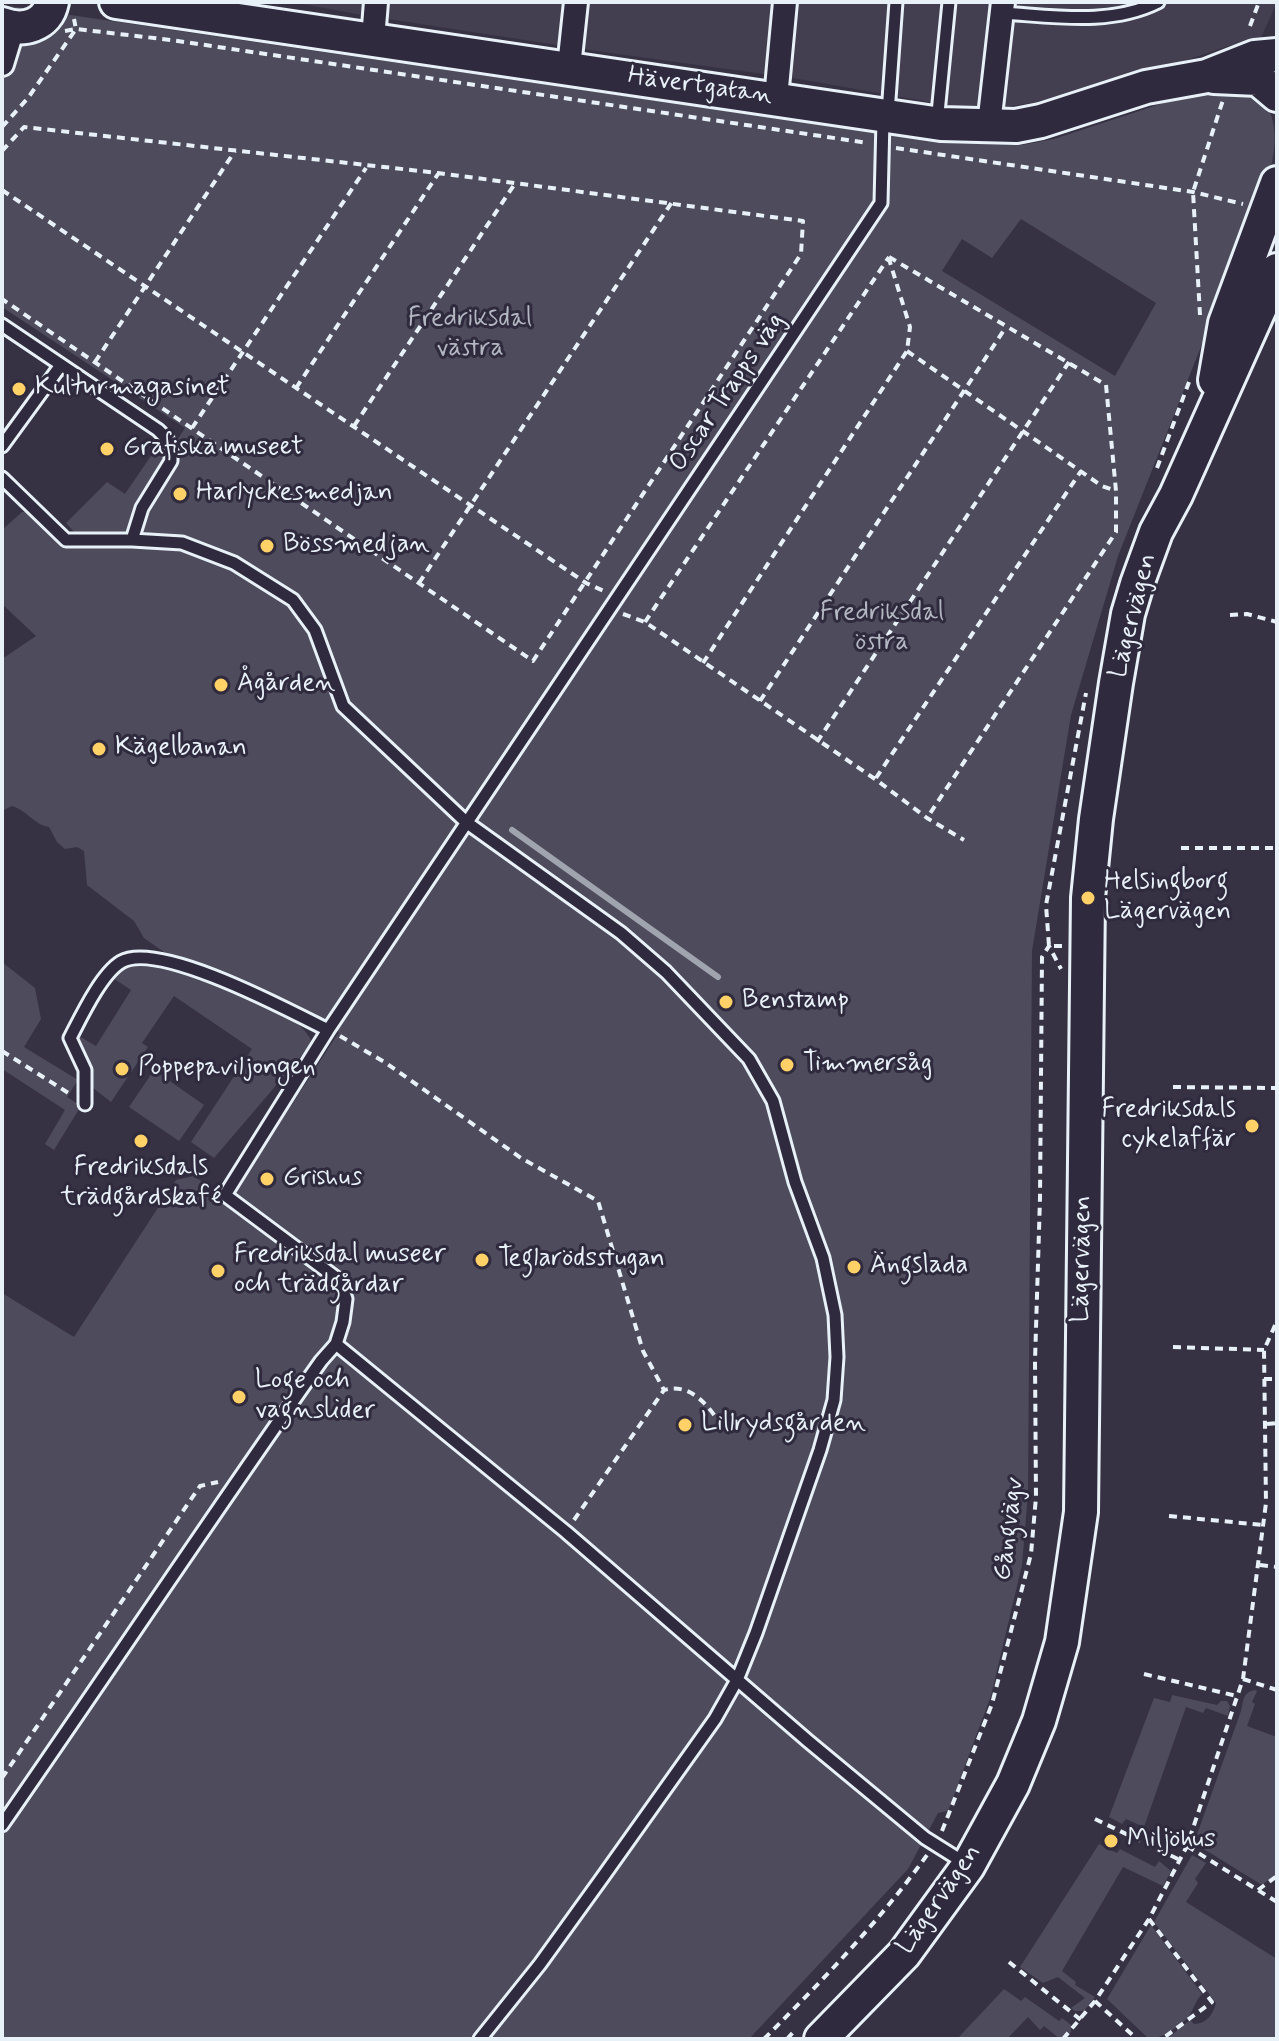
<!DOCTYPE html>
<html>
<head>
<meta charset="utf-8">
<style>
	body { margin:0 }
	#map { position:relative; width:1279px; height:2041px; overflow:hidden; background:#363244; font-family:Mynerve,sans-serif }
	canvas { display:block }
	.frame { position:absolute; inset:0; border:4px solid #e8f1f8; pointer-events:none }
</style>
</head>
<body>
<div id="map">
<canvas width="1279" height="2041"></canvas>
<div class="frame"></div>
</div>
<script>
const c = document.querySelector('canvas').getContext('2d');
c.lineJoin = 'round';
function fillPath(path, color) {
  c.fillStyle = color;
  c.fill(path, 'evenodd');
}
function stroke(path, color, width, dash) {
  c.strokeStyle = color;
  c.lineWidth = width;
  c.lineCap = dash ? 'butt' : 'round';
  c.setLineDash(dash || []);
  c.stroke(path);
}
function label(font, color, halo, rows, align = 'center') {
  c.font = font + ' Mynerve,sans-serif';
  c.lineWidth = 6;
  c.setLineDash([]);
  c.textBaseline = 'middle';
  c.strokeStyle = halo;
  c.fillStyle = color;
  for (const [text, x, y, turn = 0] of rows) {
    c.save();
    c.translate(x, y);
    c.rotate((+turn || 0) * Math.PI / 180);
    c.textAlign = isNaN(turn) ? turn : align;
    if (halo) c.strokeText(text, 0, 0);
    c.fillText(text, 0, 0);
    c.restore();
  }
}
fillPath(new Path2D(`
	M292 2H1277L1260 40 1228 46 1086 94 999 108 952 106 793 78 596 51 362 15Z`), '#433f51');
fillPath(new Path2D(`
	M2 5 945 143 1022 145 1054 139 1212 87C1237 83 1237 82 1258 96 1279 114 1277 146 1269 175L1118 556 1071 715 1032 951 1028 1493 1022 1565 991 1696 948 1811 938 1813 908 1869 749 2039H2V1293L74 1337 176 1180 194 1176 229 1201 339 1032 242 979 164 952 144 938 134 921 87 885 84 851 77 847 65 849 57 842 49 827C33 824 28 811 12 806L2 811V659L36 636 2 604V530L22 512H30C70 553 75 547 130 546V533L74 532 66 523 107 482 125 494 159 444 174 445 185 428 2 307ZM1021 219 1156 303 1115 376 942 271 962 239 992 258Z
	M2 962 35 988 41 1019 24 1047 78 1080 67 1097 81 1106 54 1150 45 1144 65 1110 2 1069Z
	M135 962C175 966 294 1002 311 1040L308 1048 214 1158 191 1142 252 1049 174 996 142 1043 148 1047 111 1102 93 1088C94 1066 82 1056 77 1035L96 1046 131 990 113 978Z
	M154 1070 204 1105 179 1141 129 1107Z
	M1255 1690 1257 1691 1252 1702 1255 1704 1247 1726 1277 1737V1873L1262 1885 1194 1843 1241 1711C1244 1700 1242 1693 1255 1690Z
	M1172 1695 1217 1705 1221 1701H1227L1230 1706 1228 1716 1206 1708 1203 1713 1186 1707 1144 1827 1126 1819 1122 1824 1109 1817 1154 1698 1170 1702Z
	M1099 1844 1117 1853 1120 1849 1155 1867 1159 1861 1171 1871 1163 1886 1123 1867 1062 1971 1076 1982 1075 1985 1095 1997 1084 2011H1075L1071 2008 1085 1998 1058 1977 1043 1983 1020 1967Z
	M1192 1855 1206 1863 1195 1879 1198 1883 1186 1902 1277 1959V2035L1273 2039H1167L1190 2020 1194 2024C1206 2024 1213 2015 1216 2003L1154 1922Z
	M1151 1925 1202 1994C1195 2001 1194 2009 1189 2016 1181 2026 1161 2039 1149 2039L1107 1999Z
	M1004 1989 1021 2001 1025 1997 1059 2021 1062 2018 1071 2025V2032L1065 2039H1060L1044 2026 1040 2030 1028 2017 1007 2039H957Z`), '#4d4b5c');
stroke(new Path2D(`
	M512 830 718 977`), '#a0a4af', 6);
const lane = new Path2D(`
	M1002 13C1054 16 1110 26 1158 2
	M888 113 896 2
	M937 123 949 2
	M2 325 158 430 167 439 171 449V461L142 508 132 540
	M2 446 61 365
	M2 478 66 540H132L182 543 234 563 293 600 315 630 343 706 466 822 621 933 666 972 749 1059 773 1101 795 1182 823 1258 835 1315 837 1357 834 1400 820 1450 756 1633 737 1680 715 1719 602 1878 540 1964 480 2039
	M85 1104V1070L70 1038C81 1017 101 974 121 962 158 940 290 1011 328 1030
	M336 1344 566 1532 808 1741 925 1838 968 1865
	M2 1825C109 1671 213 1514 321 1361L336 1344 343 1322 346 1299 339 1280 225 1195 328 1030 881 203 883 120`);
const street = new Path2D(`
	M373 39 376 2
	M2 64 13 28
	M569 67 576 2
	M776 98 785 2
	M989 125 1003 2`);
const secondary = new Path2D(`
	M116 2 941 124 1016 126 1041 121 1146 87 1207 76 1255 57 1277 55
	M2 24C23 32 47 26 52 2
	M1214 77 1258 79 1277 95
	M1215 380 1225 323 1277 183
	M821 2039 904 1954 968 1866 1013 1784 1039 1721 1062 1642 1081 1512 1088 898 1096 819 1116 683 1128 614 1137 584 1156 532 1176 495 1277 270`);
stroke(lane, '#e8f1f8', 17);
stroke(street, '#e8f1f8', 28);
stroke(secondary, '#e8f1f8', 38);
stroke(new Path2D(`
	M1250 26 1259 2
	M65 31 76 29 171 40 868 143
	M2 127 28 98 76 29 74 19
	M896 148 1193 192 1243 204
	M2 151 24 127 438 173 803 221 801 254 533 661 2 299
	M2 190 586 583 606 592
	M889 257 1106 385 1116 491V532L927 818
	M1200 315 1193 192 1223 100
	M907 351 1102 486 1116 491
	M95 362 235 151
	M296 388 438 174
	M1277 396V399
	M354 426 514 185
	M192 428 366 168
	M1157 468 1189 382
	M419 583 672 202
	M623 614 645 622 875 779 927 818 964 840
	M1230 615 1247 614 1277 622
	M645 622 889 257
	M703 663 907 351 910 327 889 259
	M760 701 1006 327
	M817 742 1069 362
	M876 778 1081 471
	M1181 848H1277
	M1062 946H1049L1046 905 1086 693
	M340 1036 386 1063 521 1158 598 1201 643 1351 664 1390
	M2 1051 70 1094
	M1173 1087 1277 1088
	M1173 1347 1264 1350
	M1264 1379H1277
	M1267 1424 1277 1423
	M1169 1516 1263 1525
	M574 1520 664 1390C692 1382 710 1408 723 1428
	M1260 1565 1277 1567
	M1144 1674 1237 1696
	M1243 1679 1277 1690
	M2 1778 200 1486 218 1482
	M1095 1819 1180 1860
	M942 1831 992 1704 1031 1554 1036 1497 1035 1361 1040 1198 1042 957 1049 946 1061 969
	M1187 1846 1277 1902
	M1258 1890 1277 1876
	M1149 1919 1212 2002 1162 2039
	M1009 1962 1081 2020
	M1095 2001 1137 2039
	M764 2039C822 1981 879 1922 927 1855
	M787 2039 796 2029
	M1063 2039 1095 2001 1149 1919 1187 1846 1243 1679 1266 1503 1264 1350 1277 1321`), '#e8f1f8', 4, [8, 6]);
stroke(lane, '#2f2a3d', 11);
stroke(street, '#2f2a3d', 22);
stroke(secondary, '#2f2a3d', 32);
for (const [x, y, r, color] of [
	[19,389,8,"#ffd166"],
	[107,449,8,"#ffd166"],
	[180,494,8,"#ffd166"],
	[267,546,8,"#ffd166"],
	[221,685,8,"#ffd166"],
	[99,749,8,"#ffd166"],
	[1088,898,8,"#ffd166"],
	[726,1002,8,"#ffd166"],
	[787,1065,8,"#ffd166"],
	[122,1069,8,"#ffd166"],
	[1252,1126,8,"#ffd166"],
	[141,1141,8,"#ffd166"],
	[267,1179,8,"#ffd166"],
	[482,1260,8,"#ffd166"],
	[854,1267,8,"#ffd166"],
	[218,1271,8,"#ffd166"],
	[239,1397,8,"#ffd166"],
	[685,1425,8,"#ffd166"],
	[1111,1841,8,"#ffd166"]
]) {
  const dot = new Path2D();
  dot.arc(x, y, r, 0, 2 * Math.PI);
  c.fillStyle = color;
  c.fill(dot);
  stroke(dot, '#2f2a3d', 3);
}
label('26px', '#e8f1f8', '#2f2a3d', [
	["Hävertgatan",700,87,8],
	["Oscar Trapps väg",728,393,-56],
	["Lägervägen",1134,616,-76],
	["Lägervägen",1083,1259,-89],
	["Gångvägv",1010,1529,-83],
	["Lägervägen",940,1900,-55]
]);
label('26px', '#b2b7c1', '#2f2a3d', [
	["Fredriksdal",470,320],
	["västra",470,350],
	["Fredriksdal",882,614],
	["östra",882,644]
]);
label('26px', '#e8f1f8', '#2f2a3d', [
	["Kulturmagasinet",35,389],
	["Grafiska museet",123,449],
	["Harlyckesmedjan",196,494],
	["Bössmedjan",283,546],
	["Ågården",237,685],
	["Kägelbanan",115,749],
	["Helsingborg",1104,883],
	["Lägervägen",1104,913],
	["Benstamp",742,1002],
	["Timmersåg",803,1065],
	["Poppepaviljongen",138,1069],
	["Fredriksdals",1236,1111,"right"],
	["cykelaffär",1236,1141,"right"],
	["Fredriksdals",141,1169,"center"],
	["trädgårdskafé",141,1199,"center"],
	["Grishus",283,1179],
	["Fredriksdal museer",234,1256],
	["och trädgårdar",234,1286],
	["Teglarödsstugan",498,1260],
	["Ängslada",870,1267],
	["Loge och",255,1382],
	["vagnslider",255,1412],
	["Lillrydsgården",701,1425],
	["Miljöhus",1127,1841]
], 'left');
</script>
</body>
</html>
